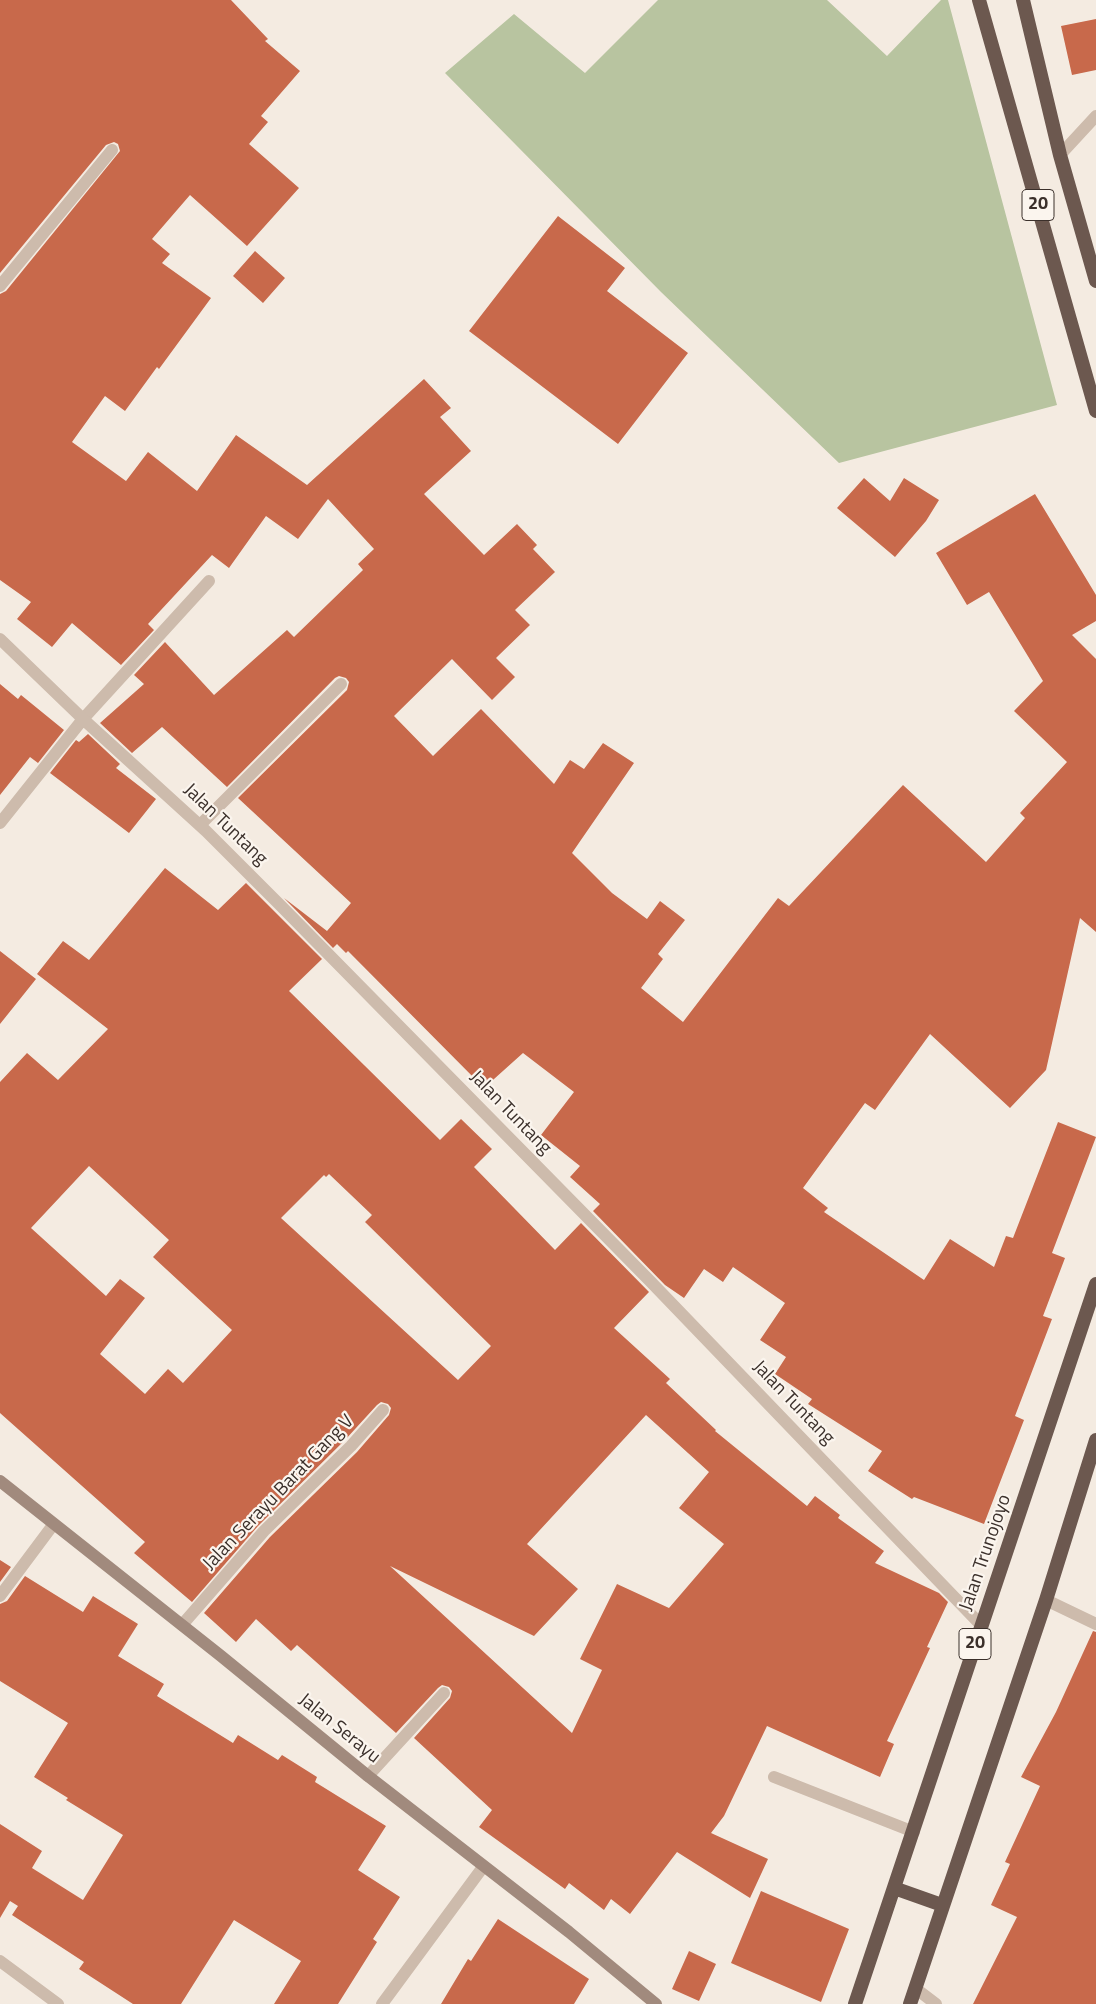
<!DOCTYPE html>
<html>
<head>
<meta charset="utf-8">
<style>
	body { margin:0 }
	canvas { display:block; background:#f4ebe1 }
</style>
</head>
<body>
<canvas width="1096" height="2004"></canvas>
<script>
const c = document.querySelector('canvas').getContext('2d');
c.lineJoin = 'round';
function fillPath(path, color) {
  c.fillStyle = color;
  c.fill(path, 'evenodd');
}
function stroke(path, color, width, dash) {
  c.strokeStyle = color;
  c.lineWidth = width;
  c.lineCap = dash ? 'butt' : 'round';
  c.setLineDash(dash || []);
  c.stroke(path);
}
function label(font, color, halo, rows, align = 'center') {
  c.font = font + ' "Titillium Web",sans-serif';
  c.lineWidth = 4.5;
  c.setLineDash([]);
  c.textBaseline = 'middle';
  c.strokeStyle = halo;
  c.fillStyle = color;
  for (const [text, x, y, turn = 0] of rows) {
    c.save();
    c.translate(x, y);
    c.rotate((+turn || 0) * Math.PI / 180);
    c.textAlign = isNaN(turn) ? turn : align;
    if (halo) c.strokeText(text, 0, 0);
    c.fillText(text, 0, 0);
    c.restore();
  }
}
fillPath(new Path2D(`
	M658 0H827L887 56 941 0H948L1057 405 839 463 661 292 445 73 514 14 585 73Z`), '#b8c4a0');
fillPath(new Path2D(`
	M0 0H231L268 39 265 41 300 71 261 116 268 122 249 144 299 188 247 246 190 195 152 239 170 254 162 263 211 298 159 369 157 367 125 411 105 396 72 442 126 481 148 452 197 491 236 435 307 485 424 379 451 408 440 417 471 451 424 494 484 555 517 524 537 545 533 549 555 572 515 610 530 625 496 658 515 677 492 700 452 659 394 716 433 756 481 709 554 784 570 760 584 769 603 743 634 763 572 853 612 893 647 919 660 901 685 920 658 954 663 959 641 988 683 1022 778 898 789 906 903 785 986 862 1025 818 1020 813 1067 762 1014 711 1043 681 989 592 967 605 936 553 1035 494 1096 595V621L1072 635 1096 659V932L1080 918 1046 1070 1010 1108 930 1034 875 1110 865 1103 803 1188 828 1208 824 1212 924 1280 950 1239 994 1267 1006 1236 1013 1238 1058 1122 1096 1137 1052 1253 1065 1258 1043 1316 1052 1319 1015 1416 1024 1420 984 1524 914 1497 912 1499 868 1471 882 1451 808 1404 812 1399 775 1374 786 1357 760 1340 785 1303 733 1267 723 1282 704 1269 684 1298 665 1285 593 1211 600 1204 570 1177 580 1166 541 1135 574 1092 523 1053 484 1088 348 951 346 953 337 944 333 948 284 898 327 931 351 903 238 798 347 690 349 682 346 678 339 676 335 678 227 787 162 727 132 753 100 723 144 684 134 675 165 642 214 695 287 630 294 637 363 570 358 564 374 549 328 499 298 539 266 516 229 568 212 555 148 624 154 630 121 665 72 623 52 647 17 619 31 602 0 580V294L6 291 120 151 118 144 114 142 106 145 0 273Z
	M1096 19V70L1072 75 1061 26Z
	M558 216 625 268 607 291 688 353 618 444 469 331Z
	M255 251 285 278 263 303 233 276Z
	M864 478 890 501 904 478 939 500 926 521 895 557 837 508Z
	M0 684 18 699 21 695 64 730 38 763 30 757 0 795Z
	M88 734 120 764 116 768 156 799 129 833 50 773 76 740 79 742Z
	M165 868 218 910 246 883 322 959 289 991 440 1140 461 1119 492 1149 474 1167 555 1250 581 1223 649 1292 614 1328 670 1379 666 1383 716 1430 715 1431 807 1506 815 1496 840 1515 838 1518 884 1551 875 1563 939 1593 948 1602 927 1647 930 1648 887 1741 894 1744 880 1777 767 1726 724 1816 711 1833 768 1859 750 1898 677 1852 630 1914 611 1899 604 1910 569 1883 565 1889 479 1827 492 1810 414 1738 450 1698 452 1691 449 1687 442 1685 438 1688 396 1733 297 1645 291 1651 256 1619 236 1642 204 1613 270 1537 357 1452 389 1415 391 1408 388 1404 381 1402 377 1405 345 1440 258 1526 192 1602 134 1553 145 1542 0 1413V1082L27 1053 58 1080 108 1029 37 974 63 941 89 960ZM89 1166 169 1240 153 1257 232 1330 183 1383 168 1369 145 1394 100 1354 145 1298 120 1279 106 1296 31 1228ZM329 1174 372 1215 365 1222 491 1346 458 1380 281 1218 324 1175 326 1177ZM646 1415 709 1472 679 1508 724 1544 669 1608 617 1584 580 1659 602 1670 572 1733 390 1566 534 1636 578 1589 527 1544Z
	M0 951 36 979 0 1024Z
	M0 1560 11 1567 0 1582Z
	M25 1576 83 1612 93 1596 138 1624 118 1656 164 1684 157 1696 233 1743 238 1735 278 1760 282 1755 317 1777 315 1782 386 1826 358 1870 400 1897 373 1939 377 1942 338 2004H274L301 1961 234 1920 181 2004H133L79 1969 84 1962 12 1915 18 1906 10 1901 0 1918V1824L42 1851 32 1868 83 1900 123 1835 66 1800 68 1798 34 1777 68 1723 0 1681V1604L7 1601Z
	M1093 1631 1096 1632V2004H973L1017 1917 991 1905 1010 1864 1005 1862 1040 1786 1021 1777 1056 1712Z
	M761 1891 849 1929 821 2002 731 1963Z
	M498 1919 589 1979 574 2004H441L468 1959 471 1961Z
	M689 1951 716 1964 699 2001 672 1989Z`), '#c8694b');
stroke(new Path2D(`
	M1046 1600 1096 1624
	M368 1776 444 1693
	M774 1777 914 1832`), '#cdbbac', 12);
stroke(new Path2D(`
	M0 286 112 150
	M83 719 209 581
	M200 825 341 684
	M0 1596 53 1525
	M182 1625 264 1531 351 1446 383 1410
	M0 1961 58 2004
	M915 1988 936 2004
	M382 2004 483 1867`), '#cdbbac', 12);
stroke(new Path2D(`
	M1060 155 1096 116
	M0 639 83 719 206 831 280 905 650 1281 981 1625
	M0 823 83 719`), '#cdbbac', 12);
stroke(new Path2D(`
	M0 1481 221 1656 368 1776 569 1932 656 2004`), '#a18a7d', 12);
stroke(new Path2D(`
	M979 0 1096 411
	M1023 0 1060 155 1096 281
	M894 1888 942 1905
	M855 2004 1096 1284
	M910 2004 1046 1600 1096 1440`), '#6c584f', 14);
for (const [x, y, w] of [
	[1038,205,32],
	[975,1644,32]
]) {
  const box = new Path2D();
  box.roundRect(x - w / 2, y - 15.5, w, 31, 4);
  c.fillStyle = '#fbf5ee';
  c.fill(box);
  stroke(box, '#3b302b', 1);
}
label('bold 18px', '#3b302b', null, [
	["20",1038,205],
	["20",975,1644]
]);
label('19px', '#3b302b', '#fbf5ee', [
	["Jalan Tuntang",225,825,44],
	["Jalan Tuntang",510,1113,46],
	["Jalan Tuntang",793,1403,46],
	["Jalan Serayu Barat Gang V",279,1493,-46],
	["Jalan Trunojoyo",986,1553,-71],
	["Jalan Serayu",339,1729,39]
]);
</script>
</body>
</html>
